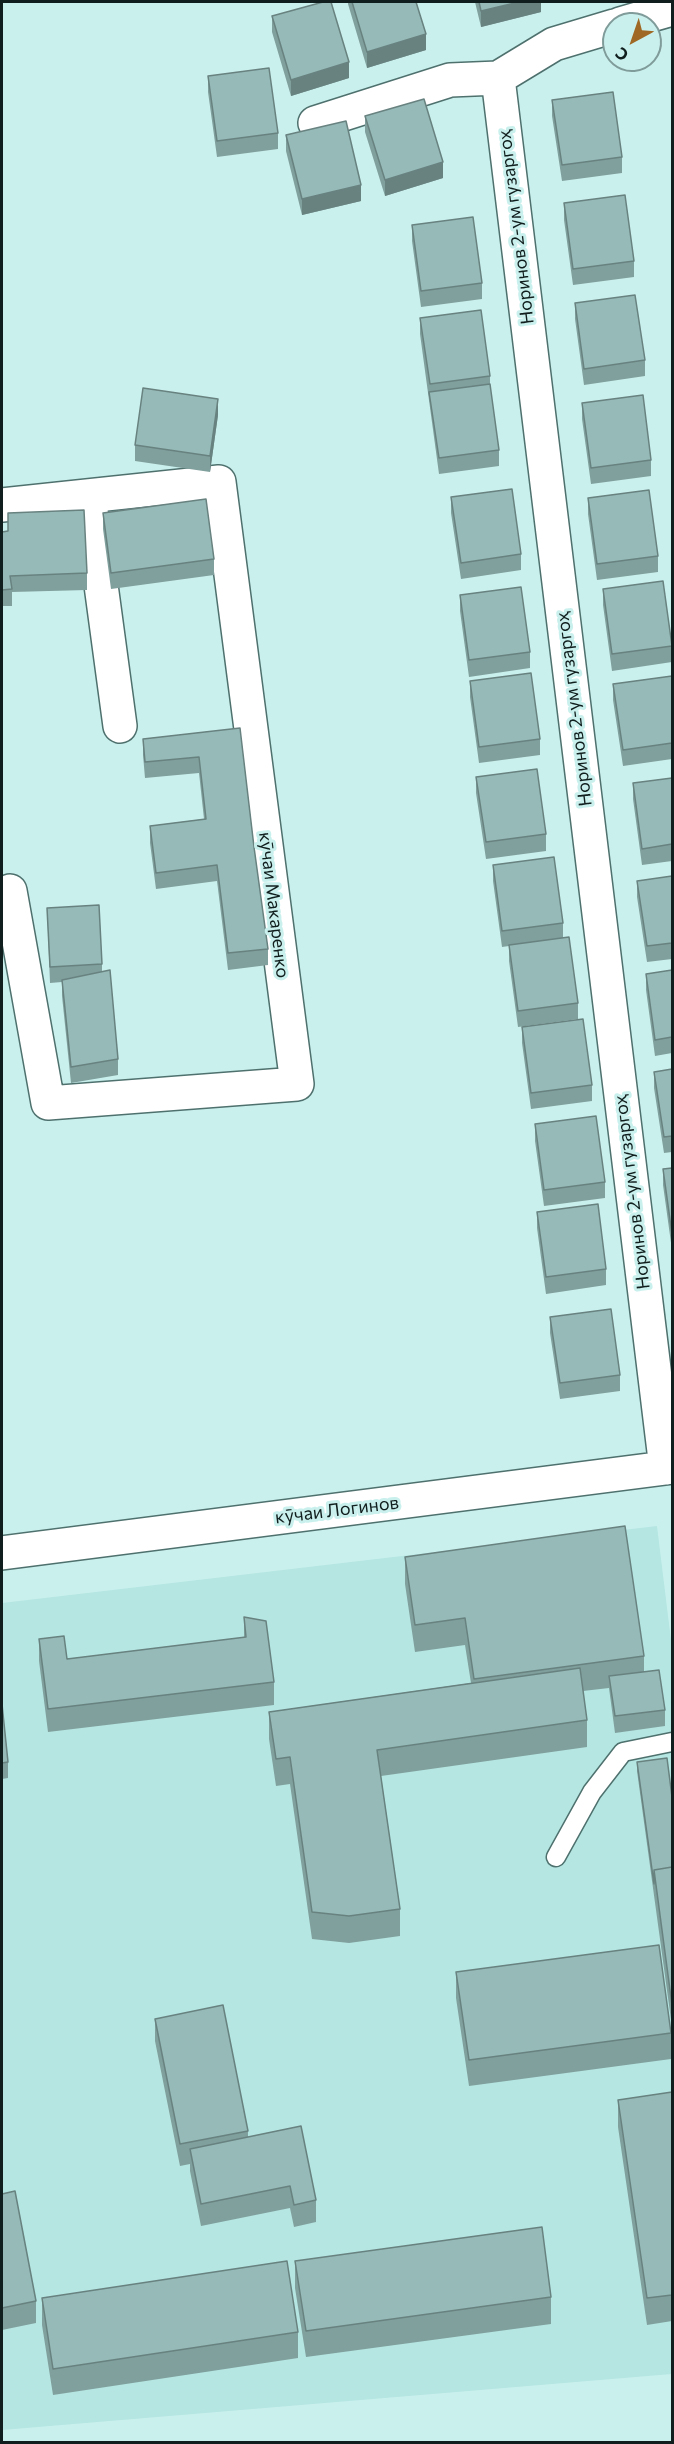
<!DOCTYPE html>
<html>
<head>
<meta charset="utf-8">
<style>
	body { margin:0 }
	#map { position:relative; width:674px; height:2444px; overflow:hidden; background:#caf0ed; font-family:Commissioner,sans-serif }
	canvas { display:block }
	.frame { position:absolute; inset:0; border:3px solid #101e1d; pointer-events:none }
	.north { position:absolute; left:602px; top:12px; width:60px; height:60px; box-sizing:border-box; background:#caf0ed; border:2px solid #809c9a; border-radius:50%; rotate:220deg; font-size:16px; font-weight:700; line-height:24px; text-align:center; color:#101e1d }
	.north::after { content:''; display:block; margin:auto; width:21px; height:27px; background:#9f6824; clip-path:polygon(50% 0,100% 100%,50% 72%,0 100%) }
</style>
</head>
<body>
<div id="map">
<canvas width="674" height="2444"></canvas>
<div class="frame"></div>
<div class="north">С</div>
</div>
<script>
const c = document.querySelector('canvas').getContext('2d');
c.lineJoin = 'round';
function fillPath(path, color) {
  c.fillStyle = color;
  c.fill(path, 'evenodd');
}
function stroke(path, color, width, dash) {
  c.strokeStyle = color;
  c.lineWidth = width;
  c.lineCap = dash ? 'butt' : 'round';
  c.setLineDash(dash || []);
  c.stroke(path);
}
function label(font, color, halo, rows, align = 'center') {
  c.font = font + ' Commissioner,sans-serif';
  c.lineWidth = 6;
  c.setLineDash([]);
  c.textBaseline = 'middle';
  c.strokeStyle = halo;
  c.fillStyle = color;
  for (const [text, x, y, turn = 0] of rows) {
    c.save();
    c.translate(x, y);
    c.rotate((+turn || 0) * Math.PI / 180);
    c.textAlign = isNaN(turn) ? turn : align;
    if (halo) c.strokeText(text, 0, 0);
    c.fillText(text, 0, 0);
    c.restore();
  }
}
fillPath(new Path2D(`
	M657 1526 672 1648V2374L2 2430V1603Z`), '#b5e6e2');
const service = new Path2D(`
	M556 1857 592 1792 623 1752 672 1742`);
const minor = new Path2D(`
	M620 24 672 9
	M614 26 554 44 498 78 666 1468
	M315 123 450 80 498 78
	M89 496 120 726
	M2 505 219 482 297 1084 48 1103 10 891
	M2 1553 672 1467`);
stroke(service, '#4e716e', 21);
stroke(minor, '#4e716e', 36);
stroke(service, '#fff', 18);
stroke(minor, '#fff', 33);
fillPath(new Path2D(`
	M348 2H416L426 50 367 68 348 4Z
	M475 2H541V12L481 27Z
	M272 16 349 78 291 96 272 32Z
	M208 76 278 133V149L217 157 208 92Z
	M552 100 622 157V173L562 181 552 116Z
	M365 116 443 178 385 196 365 132Z
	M286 135 361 201 302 215 286 151Z
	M564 203 634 261V277L573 285 564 220Z
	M412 225 482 283V299L421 307 412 241Z
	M575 303 645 360V376L584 385 575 319Z
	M420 318 490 376V388L499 450V466L439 474 420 334Z
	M582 403 651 460V476L591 484 582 419Z
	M218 415 210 472 135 461V445Z
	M451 497 521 554V570L461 579 451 513Z
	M588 498 658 556V572L597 580 588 514Z
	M8 513 87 573V590L12 592V606H2V532L8 531Z
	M103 513 214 559V575L111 589 103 529Z
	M603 589 672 646V662L612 671 603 605Z
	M460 595 530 652V668L469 677 460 611Z
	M672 676V759L623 766 613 700V684Z
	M470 681 540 739V755L479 763 470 697Z
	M240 728 254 847 268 949V965L228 970 217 881 156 889 150 843V826L204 819 199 773 145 778 143 755V739Z
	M476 777 546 834V851L486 859 476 793Z
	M672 778V861L642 865 633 799V783Z
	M493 865 563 923V938L578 1003V1019L518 1027 509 961V946L502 947 493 881Z
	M672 876V959L647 962 637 897V881Z
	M47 908 102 964V972L118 1059V1075L71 1083 62 996V982L50 983Z
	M672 970V1053L655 1056 646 990V974Z
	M522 1027 592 1085V1101L531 1109 522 1043Z
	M672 1069V1152L664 1153 654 1088V1072Z
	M535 1124 605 1182V1198L544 1206 535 1141Z
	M672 1168V1250L663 1185V1169Z
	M537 1212 606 1269V1285L546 1294 537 1228Z
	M671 1277H672V1305L671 1293Z
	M550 1317 620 1375V1391L560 1399 550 1333Z
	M405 1557 644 1656V1671L665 1710V1726L615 1733 609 1688 583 1691 587 1720V1747L381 1776 400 1909V1936L349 1943 312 1939 290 1784 276 1786 269 1739V1712L471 1683 465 1645 415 1652 405 1584Z
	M244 1617 274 1682V1705L48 1732 39 1661V1639L67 1659 244 1638Z
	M2 1704 8 1762V1778L2 1779Z
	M637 1762 672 1797V2027L637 1771Z
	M456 1972 671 2033V2059L469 2086 456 1998Z
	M155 2019 248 2131V2137L316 2200V2222L294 2227 290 2208 201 2226 190 2171V2164L180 2166 155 2041Z
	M672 2092V2321L647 2325 618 2127V2100Z
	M2 2194 36 2301V2323L2 2330Z
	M295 2261 551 2297V2324L306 2357 295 2288Z
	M42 2298 298 2332V2358L53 2395 42 2325Z`), '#80a09d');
fillPath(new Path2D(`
	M519 2H541V12L481 27V11Z
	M426 34V50L367 68V52Z
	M349 62V78L291 96V80Z
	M443 162V178L385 196V180Z
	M361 185V201L302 215V199Z
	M218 399V415L210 472V456Z`), '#688280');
const building = new Path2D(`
	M323 2H331L349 62 291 80 272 16Z
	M352 2H416L426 34 367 52Z
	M479 2H519L481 11Z
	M269 68 278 133 217 141 208 76Z
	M613 92 622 157 562 165 552 100Z
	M424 99 443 162 385 180 365 116Z
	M346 121 361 185 302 199 286 135Z
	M625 195 634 261 573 269 564 203Z
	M473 217 482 283 421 291 412 225Z
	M635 295 645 360 584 369 575 303Z
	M481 310 490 376 430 384 420 318Z
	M490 384 499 450 439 458 429 392Z
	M143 388 218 399 210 456 135 445Z
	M643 395 651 460 591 468 582 403Z
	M512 489 521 554 461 563 451 497Z
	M649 490 658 556 597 564 588 498Z
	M206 499 214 559 111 573 103 513Z
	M84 510 87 573 10 576 12 589 2 590V532L8 531V513Z
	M663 581 672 646 612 654 603 589Z
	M521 587 530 652 469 660 460 595Z
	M531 673 540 739 479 747 470 681Z
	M672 676V743L623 750 613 684Z
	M240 728 254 847 268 949 228 953 217 865 156 873 150 826 206 819 199 757 145 762 143 739Z
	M537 769 546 834 486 842 476 777Z
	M672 778V844L642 849 633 783Z
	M554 857 563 923 502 931 493 865Z
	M672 876V943L647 946 637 881Z
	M99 905 102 964 50 967 47 908Z
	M569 937 578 1003 518 1011 509 945Z
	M110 970 118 1059 71 1067 62 980Z
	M672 970V1037L655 1040 646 974Z
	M583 1019 592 1085 531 1093 522 1027Z
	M672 1069V1136L664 1137 654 1072Z
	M596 1116 605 1182 544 1190 535 1124Z
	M672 1168V1234L663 1169Z
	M598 1204 606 1269 546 1277 537 1212Z
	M611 1309 620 1375 560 1383 550 1317Z
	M625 1526 644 1656 474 1679 465 1618 415 1625 405 1557Z
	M244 1617 266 1621 274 1682 48 1709 39 1639 64 1636 67 1659 246 1637Z
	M580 1668 587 1720 377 1750 400 1909 349 1916 312 1912 290 1757 276 1759 269 1712Z
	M659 1670 665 1710 615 1716 609 1676Z
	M2 1704 8 1762 2 1763Z
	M667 1758 672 1797V1867L654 1870V1884L637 1762Z
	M672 1867V2005L654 1870Z
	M659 1945 671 2033 469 2060 456 1972Z
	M223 2005 248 2131 180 2144 155 2019Z
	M672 2092V2295L647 2298 618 2100Z
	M301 2126 316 2200 294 2205 290 2186 201 2204 190 2149Z
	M15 2191 36 2301 2 2308V2194Z
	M542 2227 551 2297 306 2331 295 2261Z
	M287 2261 298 2332 53 2369 42 2298Z`);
fillPath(building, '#95bab7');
stroke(building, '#688280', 1.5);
label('18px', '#101e1d', '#caf0ed', [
	["Норинов 2-ум гузаргоҳ",516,227,-97],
	["Норинов 2-ум гузаргоҳ",574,709,-97],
	["кӯчаи Макаренко",274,905,83],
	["Норинов 2-ум гузаргоҳ",632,1192,-97],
	["кӯчаи Логинов",337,1510,-7]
]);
</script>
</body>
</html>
